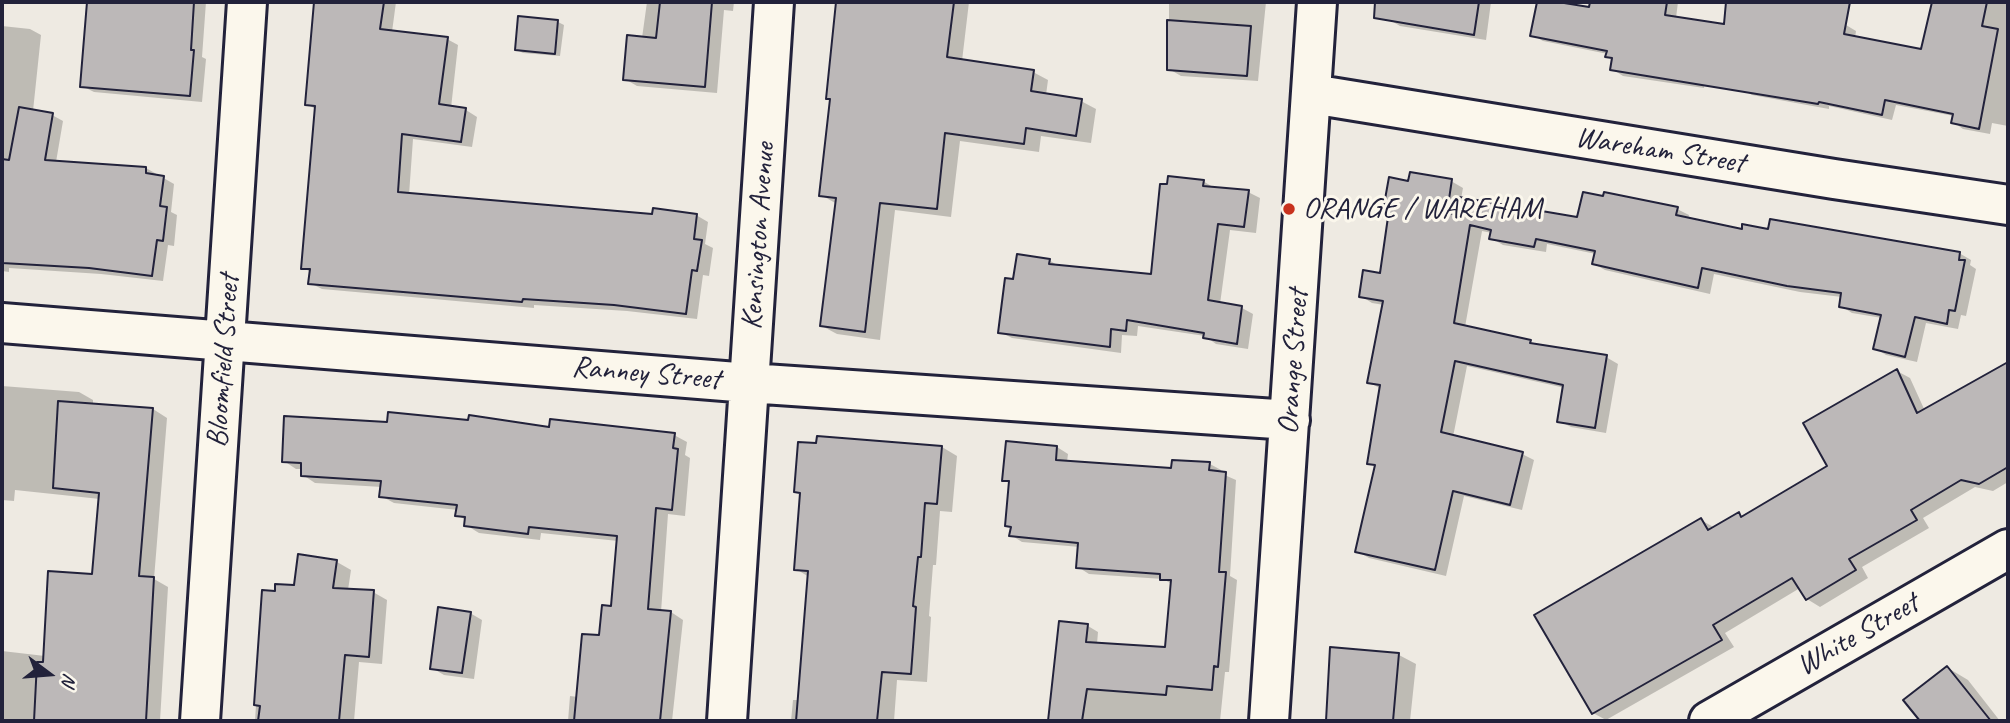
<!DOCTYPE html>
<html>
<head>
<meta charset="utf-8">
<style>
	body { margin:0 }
	#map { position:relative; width:2010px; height:723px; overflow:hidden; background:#eeeae2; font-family:Caveat,sans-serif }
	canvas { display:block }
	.frame { position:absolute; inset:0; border:4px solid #22223b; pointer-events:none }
	.north { position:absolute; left:14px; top:639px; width:70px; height:70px; -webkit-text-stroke:5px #fbf7ec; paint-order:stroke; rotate:106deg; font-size:19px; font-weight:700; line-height:28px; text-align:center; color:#22223b }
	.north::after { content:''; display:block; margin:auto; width:24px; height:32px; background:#22223b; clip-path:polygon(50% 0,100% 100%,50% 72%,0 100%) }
</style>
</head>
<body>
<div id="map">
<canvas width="2010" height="723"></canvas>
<div class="frame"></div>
<div class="north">N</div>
</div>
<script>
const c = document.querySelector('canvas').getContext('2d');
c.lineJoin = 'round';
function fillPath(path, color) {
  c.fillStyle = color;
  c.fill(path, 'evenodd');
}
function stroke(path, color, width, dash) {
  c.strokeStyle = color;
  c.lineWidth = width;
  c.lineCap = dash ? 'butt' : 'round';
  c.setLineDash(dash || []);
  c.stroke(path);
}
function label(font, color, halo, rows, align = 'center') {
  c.font = font + ' Caveat,sans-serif';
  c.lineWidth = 6;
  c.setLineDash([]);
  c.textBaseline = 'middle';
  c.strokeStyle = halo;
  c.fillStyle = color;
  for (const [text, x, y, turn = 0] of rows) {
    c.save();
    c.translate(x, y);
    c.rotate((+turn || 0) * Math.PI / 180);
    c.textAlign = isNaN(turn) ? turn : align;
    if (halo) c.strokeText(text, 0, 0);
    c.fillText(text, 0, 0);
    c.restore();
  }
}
fillPath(new Path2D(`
	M101 2H206L202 57 206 59 202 102 94 92 82 86 100 44Z
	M316 2H396L392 32 447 39 458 45 451 108 466 110 477 117 472 147 413 139 409 195 654 216 696 215 708 222 705 244 713 248 709 276 703 275 697 319 627 311 534 305V308L322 289 310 283 311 272 303 268 317 110 307 104Z
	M647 2H734L733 11 724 10 717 93 637 86 625 79 642 38Z
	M837 2H969L962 61 1033 72 1048 80 1046 95 1081 101 1096 109 1091 143 1041 136 1039 152 960 141 951 217 895 210 880 340 837 334 822 326 837 204 821 195 832 100Z
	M1169 2H1266L1258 81 1181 76 1169 69Z
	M1391 2H1491L1486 40 1400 26 1388 19Z
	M1539 2 1591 9 1600 7 1601 2H1678L1676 18 1715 29 1704 88 1623 76 1612 69 1614 60 1607 56 1608 54 1543 41 1532 35Z
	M1934 2H2008V126L1992 123 1990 134 1963 129 1953 122 1954 116 1896 105 1892 120 1829 106V109L1752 95 1741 89 1846 25 1856 31 1855 38 1923 51Z
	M558 22 564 25 560 56 523 53 517 50Z
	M2 26 30 29 41 35 33 111 52 115 63 121 56 162 146 168 174 184 171 212 177 215 174 246 168 245 163 281 101 274 9 268V272L2 271Z
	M1203 181 1216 189 1248 192 1260 198 1256 233 1230 230 1220 304 1242 308 1253 314 1248 349 1216 344 1205 336 1138 326 1137 336 1122 335 1121 353 1012 338 1000 332 1014 281 1049 260 1060 267 1152 276Z
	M1451 181 1463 188 1461 199 1579 219 1677 209 1689 215 1688 220 1743 231 1959 253 1971 260 1970 265 1976 269 1966 316 1961 315 1958 329 1926 323 1917 362 1886 355 1875 348 1882 318 1852 313 1841 306 1842 297 1800 292 1714 274 1710 294 1605 270 1594 264 1596 254 1547 244 1546 252 1503 245 1491 238 1492 233 1482 231 1465 327 1530 342 1537 346 1606 357 1618 364 1606 433 1571 427 1559 421 1565 388 1467 366 1453 437 1522 454 1534 460 1522 510 1464 496 1446 576 1369 558 1357 551 1377 467 1369 463 1381 389 1369 382 1384 305 1372 303 1361 296 1381 275 1390 218 1384 215 1409 183Z
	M2008 364V482L1993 491 1975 487 1923 518 1929 528 1862 567 1868 578 1820 607 1807 599 1800 588 1725 633 1734 647 1606 720 1593 713 1701 520 1715 528 1739 514 1744 517 1829 466 1897 371 1910 378 1925 411Z
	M2 386 79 392 93 400V405L153 409 167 418 154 579 168 587 160 721H2V651L45 656 94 576 100 499 15 490 14 501 2 500Z
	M551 429 674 435 687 442 685 455 690 458 685 516 668 514 661 612H671L683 620 672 721H568L570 696 578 697 613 607 618 541 541 533 540 540 479 533 466 525V520L457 515 458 510 394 503 381 496 382 487 315 483 303 475V469H296L284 461Z
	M942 447 957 456 952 512 940 511 936 565H933L929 616 931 617 927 682 897 680 894 721H791L793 700H800L809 577 796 569 802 495 796 491Z
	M1057 447 1068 454 1067 462 1173 470 1174 462 1210 464 1221 470 1220 473 1236 480 1230 576 1237 580 1229 672H1225L1220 721H1049L1061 623 1088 626 1098 632 1097 644 1167 649 1172 584 1163 579 1089 574 1078 567 1080 547 1022 542 1011 535 1012 528 1006 525 1011 483 1004 480Z
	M337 562 351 570 348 590 373 592 387 600 382 664 359 662 354 721H255L263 592 277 593 296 587Z
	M470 613 482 620 474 679 444 675 432 668Z
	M1332 649 1399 655 1416 664 1410 721H1328Z
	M1948 668 1968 680 2000 721H1922L1906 701Z`), '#0003');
const building = new Path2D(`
	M87 2H194L191 50H194L190 96 80 87Z
	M314 2H384L380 29 448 37 439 104 466 108 461 142 402 134 398 192 652 214 653 208 697 214 694 239 702 240 697 271 692 270 686 314 614 305 523 299 522 302 308 284 310 269H301L315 106 305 105Z
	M660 2H712L705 87 623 80 627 35 656 38Z
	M836 2H954L947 57 1034 70 1031 91 1082 99 1076 136 1026 128 1024 144 945 133 937 209 880 203 865 332 820 326 836 198 819 196 830 99H826Z
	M1375 2H1479L1474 35 1374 18Z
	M1537 2H1558L1589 7 1590 2H1667L1665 15 1724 24 1726 2H1850L1844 34 1921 49 1932 2H1987L1982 26 1998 29 1979 129 1951 123 1953 114 1885 100 1882 115 1819 102 1818 104 1610 70 1612 58 1605 57 1607 51 1530 36Z
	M518 16 558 20 555 54 515 50Z
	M1167 20 1251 26 1247 76 1167 70Z
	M19 107 53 113 45 160 146 167V173L164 176 160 206 167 207 163 241 157 240 152 276 89 268 2 263V159L9 160Z
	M1410 172 1452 179 1447 213 1456 214 1459 197 1577 217 1583 192 1603 196 1604 192 1678 207 1676 215 1742 229V224L1768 229 1770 219 1960 252 1959 260H1965L1955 311 1949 310 1947 324 1915 317 1905 357 1873 349 1881 315 1839 307 1841 293 1787 286 1702 268 1698 288 1592 264 1595 251 1536 239 1534 247 1489 239 1491 230 1470 225 1454 323 1531 340 1530 343 1607 355 1595 428 1557 422 1563 385 1455 361 1441 432 1523 452 1510 505 1453 491 1435 570 1355 552 1375 465 1367 464 1380 385 1367 383 1383 301 1359 297 1363 270 1380 273 1388 217 1382 216 1389 177 1408 181Z
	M1168 176 1204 180 1203 186 1249 190 1244 227 1218 224 1208 300 1242 306 1237 344 1203 338 1204 333 1127 320 1126 331 1111 329 1110 347 998 333 1005 278 1013 279 1017 254 1050 259 1049 264 1151 274 1160 184H1167Z
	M2008 362V467L1979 484 1961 480 1911 510 1917 520 1849 559 1856 570 1806 600 1792 578 1713 625 1722 640 1592 714 1534 615 1701 518 1708 530 1739 512 1741 517 1827 466 1803 423 1897 369 1917 413Z
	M58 401 153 408 139 576 154 577 146 721H34L37 662H43L48 571 92 574 99 493 53 488Z
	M388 412 468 420 469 415 549 427 550 419 675 433 673 448 678 449 672 510 656 508 648 609 671 611 660 721H574L582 634 599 635 602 605 611 606 617 536 529 527 528 534 464 526 465 517 455 516 457 505 379 497 381 481 301 476V463L282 462 284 416 387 422Z
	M817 436 942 446 937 504 925 503 921 557H918L913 606 916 607 911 674 882 672 877 721H796L808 571 794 570 800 493 794 492 798 442 816 443Z
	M1006 441 1057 446 1056 460 1171 468 1172 460 1210 462 1209 470 1226 472 1219 572H1226L1218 667 1214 666 1212 690 1167 686 1166 695 1087 689 1082 721H1048L1059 621 1088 624 1086 642 1165 647 1171 580H1160V574L1076 568 1078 543 1009 536 1011 527 1005 526 1009 481H1002Z
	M298 554 337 560 333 588 374 590 369 657 345 655 339 721H258L260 706 254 705 262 590 275 591V584L294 585Z
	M438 607 471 612 462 673 430 669Z
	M1330 647 1399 653 1393 721H1326Z
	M1947 666 1991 721H1920L1903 700Z`);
fillPath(building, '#bcb8b8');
stroke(building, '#22223b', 2);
const minor = new Path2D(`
	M1312 94 1834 179 2008 205
	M2 323 749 383 1290 420
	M200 721 247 2
	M727 721 774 2
	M1269 721 1317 2`);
const major = new Path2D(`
	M1709 721 2008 549`);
stroke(minor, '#22223b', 44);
stroke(major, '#22223b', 44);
stroke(minor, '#fbf7ec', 38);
stroke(major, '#fbf7ec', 38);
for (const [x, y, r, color] of [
	[1289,209,7,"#c8321e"]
]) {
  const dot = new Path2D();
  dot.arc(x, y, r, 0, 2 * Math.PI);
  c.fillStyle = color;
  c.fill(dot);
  stroke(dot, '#fbf7ec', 2.5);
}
label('30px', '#22223b', '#fbf7ec', [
	["Wareham Street",1660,151,9],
	["Kensington Avenue",759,236,-86],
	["Bloomfield Street",224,361,-86],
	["Orange Street",1294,362,-86],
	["Ranney Street",646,374,5],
	["White Street",1858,635,-30]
]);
label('30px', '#22223b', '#fbf7ec', [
	["ORANGE / WAREHAM",1303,209]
], 'left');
</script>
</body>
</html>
